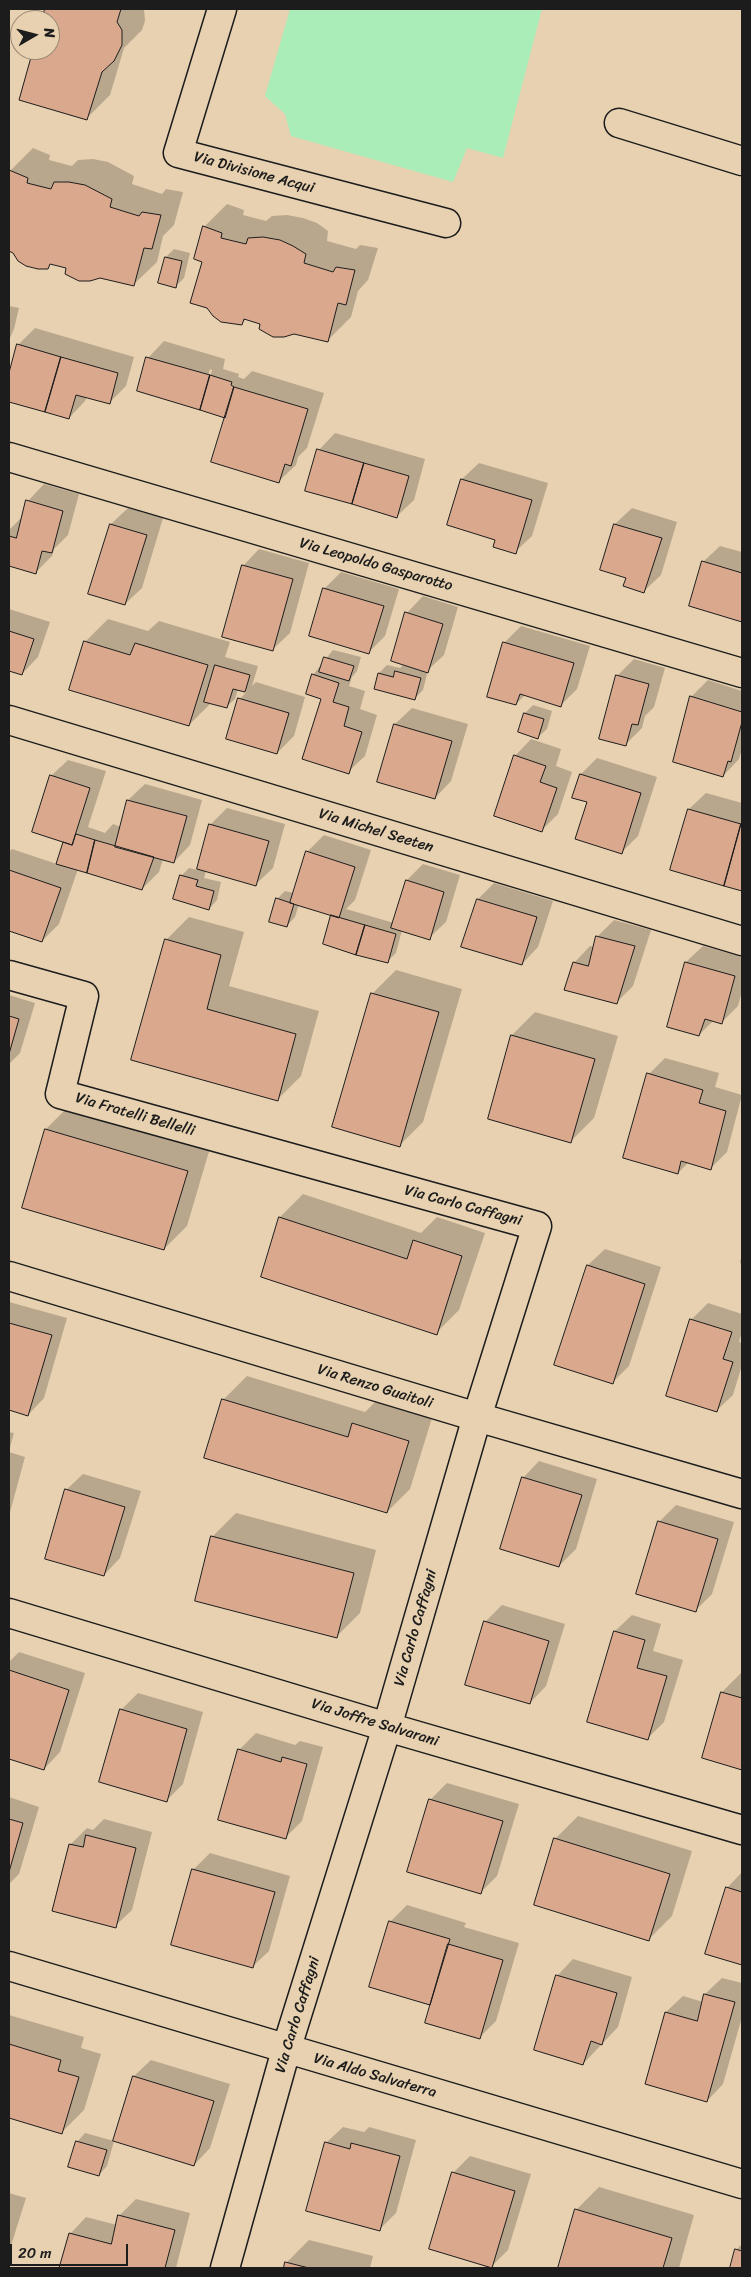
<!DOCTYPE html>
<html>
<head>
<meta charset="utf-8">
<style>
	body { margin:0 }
	#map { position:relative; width:751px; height:2277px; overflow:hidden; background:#e7d1b0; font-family:Sriracha,sans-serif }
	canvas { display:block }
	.frame { position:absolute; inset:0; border:10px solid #1c1c1c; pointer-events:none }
	.north { position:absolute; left:10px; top:10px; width:50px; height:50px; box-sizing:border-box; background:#e7d1b0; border:1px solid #968975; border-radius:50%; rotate:82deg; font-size:14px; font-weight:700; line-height:20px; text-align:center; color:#1c1c1c }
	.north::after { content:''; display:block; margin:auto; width:18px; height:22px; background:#1c1c1c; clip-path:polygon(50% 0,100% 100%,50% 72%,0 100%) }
	.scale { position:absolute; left:10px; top:2244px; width:118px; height:22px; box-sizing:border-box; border:2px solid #1c1c1c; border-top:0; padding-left:6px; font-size:15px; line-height:18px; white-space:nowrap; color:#1c1c1c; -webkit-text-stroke:4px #e7d1b0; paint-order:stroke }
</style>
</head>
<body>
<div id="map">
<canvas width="751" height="2277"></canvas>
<div class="frame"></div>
<div class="north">N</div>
<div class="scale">20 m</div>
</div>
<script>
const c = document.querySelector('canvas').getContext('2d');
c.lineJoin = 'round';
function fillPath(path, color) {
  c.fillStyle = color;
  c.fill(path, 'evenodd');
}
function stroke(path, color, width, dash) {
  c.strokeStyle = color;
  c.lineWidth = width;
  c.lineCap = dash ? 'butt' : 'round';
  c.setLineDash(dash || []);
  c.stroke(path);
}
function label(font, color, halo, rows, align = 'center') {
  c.font = font + ' Sriracha,sans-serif';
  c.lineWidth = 4;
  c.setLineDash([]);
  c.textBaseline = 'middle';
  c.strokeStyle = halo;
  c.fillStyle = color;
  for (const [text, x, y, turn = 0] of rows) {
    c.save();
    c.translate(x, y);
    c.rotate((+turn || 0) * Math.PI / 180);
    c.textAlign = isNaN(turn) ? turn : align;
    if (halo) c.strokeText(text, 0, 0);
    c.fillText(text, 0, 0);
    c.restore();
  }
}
fillPath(new Path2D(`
	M290 9H542L503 158 467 148 453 182 291 136 285 114 265 96Z`), '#aaedb8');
fillPath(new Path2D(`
	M46 9H144L145 21 142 30 124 48 110 95 87 118 35 50H50V20H43Z
	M33 148 50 155 49 160 72 166 78 160 93 159 108 162 134 176 132 184 162 194 166 189 183 192 174 225 163 236 157 262 133 285 52 263 47 268 9 250V176L10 171Z
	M227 204 244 210 243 215 266 221 272 216 287 215 303 218 317 223 328 231 327 241 356 249 360 245 378 248 368 280 358 291 351 317 328 340 246 319 241 324 221 321 203 261 204 227Z
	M174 249 190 253 184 278 176 286 166 257Z
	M9 306 19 308 14 329 9 340Z
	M35 328 134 357 126 386 109 403 87 397 85 401 69 418 9 401V378L18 345Z
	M164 341 225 359 223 369 239 374 238 377 244 379 252 371 324 393 307 448 298 457 296 465 279 481 226 417 148 358ZM210 369 212 370 207 390H204Z
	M335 433 425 459 414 500 397 516 319 450Z
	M479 463 548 483 532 536 515 552 497 539 449 524 462 479Z
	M44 484 79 494 68 535 54 549 52 556 36 572 9 565V530L20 519H22L28 501Z
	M128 508 163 518 142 588 125 604 111 524Z
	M632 508 677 522 661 575 644 591 627 577 601 569 615 524Z
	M720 546 742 552V620L691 606 703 562Z
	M259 549 309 563 290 633 273 649 243 566Z
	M341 572 399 589 385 636 369 652 324 589Z
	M423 596 458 607 444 655 428 670 423 690 414 699 379 673 387 665 400 668 404 664 407 613Z
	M9 609 50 622 38 657 22 674 9 670Z
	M108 619 148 631 159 621 230 642 225 657 258 666 252 686 256 682 305 697 294 736 277 753 240 699 247 691 238 689 235 699 226 707 211 703 189 725 85 642Z
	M521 626 590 646 577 689 561 705 525 695 516 704 504 643Z
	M333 650 361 657 357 671 352 677 349 686 365 691 360 709 377 715 365 756 348 772 313 675Z
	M634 659 665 668 654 707 645 716 642 728 625 745 601 738 618 675Z
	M708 680 742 691V749L739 759 723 776 691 697Z
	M533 705 552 711 547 729 538 737 525 713Z
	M412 708 468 724 451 781 435 798 395 724Z
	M531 739 561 749 556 766 572 772 558 814 541 831 515 756Z
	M597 758 657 777 638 836 621 853 588 801 581 774Z
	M68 760 106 771 88 827 105 833 113 824 121 827 128 800 145 784 202 800 190 845 174 862 163 859 159 872 142 889 78 869 59 924 42 941 9 930V852L12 849 57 864 64 841 51 776Z
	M706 793 742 803V890L672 869 689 809Z
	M227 808 285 824 273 868 256 884 206 871 204 878 221 882 217 900 209 909 181 876 189 868 198 870 211 824Z
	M324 835 371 850 355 900 346 909 394 923 407 880 423 864 460 875 446 922 429 938 402 930 396 953 387 962 332 914 299 904 295 917 287 926 277 899 285 891 294 893 307 852Z
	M494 883 553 901 538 947 522 964 478 899Z
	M189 917 244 932 229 986 319 1011 301 1076 278 1099 133 1059 166 940Z
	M614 920 651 930 633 986 617 1002 574 963 590 946 594 947 598 936Z
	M703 946 742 957V991L738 1006 722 1022 714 1020 699 1035 686 962Z
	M396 970 462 989 423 1122 400 1145 334 1126 373 993Z
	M9 995 35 1003 20 1053 9 1064Z
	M535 1012 618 1036 594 1118 571 1141 489 1118 512 1035Z
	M665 1058 719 1073 715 1087 742 1095 727 1152 711 1168 689 1162 678 1173 649 1074Z
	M69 1106 210 1148 187 1226 164 1249 23 1207 46 1129Z
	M303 1194 421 1233 437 1217 485 1233 459 1310 436 1333 280 1217Z
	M605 1249 661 1267 629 1366 612 1383 556 1364 588 1265Z
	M742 1253V1264L740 1263Z
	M9 1302 67 1318 44 1398 28 1415 9 1409Z
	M708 1303 742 1314V1332L739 1342 742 1343V1365L733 1395 716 1411 667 1395 692 1319Z
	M247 1376 365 1412 376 1401 432 1418 410 1489 387 1512 206 1457 224 1399Z
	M9 1432 14 1433 9 1451Z
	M9 1452 25 1457 9 1516Z
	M539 1461 597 1479 576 1549 559 1566 523 1478Z
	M83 1474 141 1491 120 1558 104 1575 66 1490Z
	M676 1505 734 1522 712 1594 695 1611 659 1522Z
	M236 1513 376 1550 360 1613 337 1636 196 1600 213 1536Z
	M502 1605 565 1624 546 1686 530 1703 485 1622Z
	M632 1615 661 1624 653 1651 683 1660 664 1722 647 1739 615 1631Z
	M19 1652 85 1673 60 1752 44 1769 9 1757V1662Z
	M742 1672V1769L704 1757 722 1692Z
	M138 1693 203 1712 183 1784 166 1801 121 1710Z
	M256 1733 295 1745 300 1741 323 1747 302 1821 285 1838 239 1750Z
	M447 1783 519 1804 497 1876 481 1892 409 1871 431 1799Z
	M9 1797 39 1807 19 1874 9 1884Z
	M578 1816 692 1851 672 1916 649 1939 555 1839Z
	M104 1819 152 1832 132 1910 115 1926 70 1845 87 1828 93 1830Z
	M210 1853 290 1876 269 1951 252 1967 172 1944 194 1869Z
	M742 1872V1964L707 1953 727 1888Z
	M407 1905 466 1923 464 1927 519 1943 496 2021 479 2038 432 2005 371 1986 390 1922Z
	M573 1959 632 1977 618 2027 583 2064 557 1976Z
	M722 1978 742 1983V2017L723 2084 707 2101 646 2084 666 2012 683 1996 703 2002 705 1994Z
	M9 2015 84 2037 81 2048 101 2054 84 2110 61 2133 9 2117Z
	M151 2060 230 2084 210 2148 194 2165 115 2140 134 2076Z
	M343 2127 364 2132 369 2127 416 2140 396 2213 380 2229 326 2143Z
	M85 2133 114 2141 107 2166 99 2175 77 2142Z
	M470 2156 531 2174 508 2250 492 2266 453 2173Z
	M599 2187 694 2215 679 2268H559L576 2210Z
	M9 2193 26 2198 9 2252Z
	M136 2199 190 2213 176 2268H60L70 2234 86 2217 117 2225 119 2216Z
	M309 2240 373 2256 370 2268H285L286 2263Z
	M742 2244V2268H731L736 2250Z`), '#0003');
const building = new Path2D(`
	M45 9H121L117 22 122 30V45L114 61 102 72 87 120 19 100 33 50H50V20H42Z
	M9 170 28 178 27 183 51 189 54 182H69L85 185 112 199 110 207 139 216 142 212 161 215 152 249 144 248 134 286 100 278 90 281H79L65 274 66 268 50 264 48 269H38L26 266 18 261 13 253 9 251Z
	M203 226 222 233 221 238 246 244 248 238 263 237 280 240 293 246 306 254 304 263 333 272 336 267 355 270 346 305 338 303 328 342 294 334 284 337H273L259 329 260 324 244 319 242 325 221 322 213 316 207 308 190 303 202 262 194 259Z
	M165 257 182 261 176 288 158 283Z
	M17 344 61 357 45 412 9 402V373Z
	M61 357 118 373 110 404 76 395 69 419 45 412Z
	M146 357 210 375 200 410 137 391Z
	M210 375 232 382 231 385 234 387 225 418 200 410Z
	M234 387 308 409 291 466 285 464 279 483 211 462Z
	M317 449 364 463 352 504 305 491Z
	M364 463 409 476 397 518 352 504Z
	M461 479 532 500 516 554 493 547 495 540 447 525Z
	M26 500 63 511 52 553 42 551 36 574 9 566V536L16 538Z
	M110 524 147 535 125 605 88 594Z
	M614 524 662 538 644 593 623 586 626 578 600 570Z
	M702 561 742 573V622L689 606Z
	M242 565 293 579 273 651 222 637Z
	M323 588 384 606 369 654 309 636Z
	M405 612 443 624 428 673 391 661Z
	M9 631 34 639 22 675 9 671Z
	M84 641 130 655 135 643 208 665 189 726 69 690Z
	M503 642 574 663 561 707 520 694 516 705 487 697Z
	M324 657 354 666 349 681 319 672Z
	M215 665 250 675 245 692 233 689 227 708 204 702Z
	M395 671 421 678 415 700 374 689 378 673 393 677Z
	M312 674 339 683 333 702 349 707 344 726 362 732 349 774 302 759 321 699 306 694Z
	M616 675 649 684 638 725 632 724 626 746 599 739Z
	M690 696 742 712V722L731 762 728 761 723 777 673 762Z
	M238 698 289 713 277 754 226 739Z
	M524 713 544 719 538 739 518 732Z
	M394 724 452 741 435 799 377 782Z
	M514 755 546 766 540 782 557 788 542 832 494 816Z
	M580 774 641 793 622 854 575 839 587 802 572 798Z
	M50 775 90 788 72 845 32 832Z
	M127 800 187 816 174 863 115 847Z
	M688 809 741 824 724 886 670 870Z
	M209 824 269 841 256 886 197 869Z
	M741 824 742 825V891L724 886Z
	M76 834 95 840 87 873 56 864 63 842 72 845Z
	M95 840 154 857 142 890 87 873Z
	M306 851 355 867 339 918 290 903Z
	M9 870 61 888 42 942 9 931Z
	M180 875 198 880 196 886 214 891 209 910 173 899Z
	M406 880 444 892 430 940 391 928Z
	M276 898 294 904 287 927 269 922Z
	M477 899 537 917 522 965 461 947Z
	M331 915 365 925 356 955 323 944Z
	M365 925 396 934 388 963 356 955Z
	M596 936 635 946 617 1004 564 990 573 962 588 966Z
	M165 939 221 955 207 1009 296 1034 278 1101 131 1060Z
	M685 962 735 976 722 1024 705 1019 699 1036 667 1027Z
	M371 993 439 1012 400 1147 332 1127Z
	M9 1016 19 1019 9 1054Z
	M511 1035 595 1059 571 1143 488 1119Z
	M647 1073 703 1090 699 1103 726 1111 711 1170 681 1161 678 1174 623 1158Z
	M45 1129 188 1171 164 1250 22 1208Z
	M279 1217 407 1259 413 1240 462 1256 437 1335 261 1277Z
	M587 1265 645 1284 613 1384 554 1365Z
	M690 1319 732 1332 723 1359 733 1362 717 1412 666 1396Z
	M9 1323 52 1335 28 1416 9 1410Z
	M222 1399 348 1437 352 1423 409 1441 387 1513 204 1458Z
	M522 1477 582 1495 559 1567 500 1549Z
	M65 1489 125 1507 104 1576 45 1559Z
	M658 1521 718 1539 696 1612 636 1594Z
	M211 1536 354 1573 337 1638 195 1601Z
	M484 1621 549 1641 530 1704 465 1685Z
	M614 1631 645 1640 637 1668 667 1676 648 1740 587 1722Z
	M9 1670 69 1690 44 1770 9 1759Z
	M721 1692 742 1698V1770L702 1758Z
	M120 1709 187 1729 167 1802 99 1782Z
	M238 1749 281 1762 282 1757 307 1764 286 1839 218 1820Z
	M429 1799 503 1821 481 1894 407 1872Z
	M9 1819 23 1823 9 1872Z
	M86 1835 136 1848 116 1928 52 1911 69 1844 83 1847Z
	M554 1838 670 1874 649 1941 534 1905Z
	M192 1869 275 1892 253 1968 171 1945Z
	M726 1887 742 1892V1965L705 1954Z
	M389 1921 450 1939 430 2005 369 1987Z
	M448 1944 503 1960 480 2039 425 2023Z
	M556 1975 617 1993 602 2045 591 2041 583 2065 534 2050Z
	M704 1994 735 2002 707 2102 645 2084 665 2012 697 2021Z
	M9 2044 61 2060 58 2071 79 2077 62 2134 9 2118Z
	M133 2076 214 2101 194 2166 113 2141Z
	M76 2141 107 2150 99 2176 68 2167Z
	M325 2142 350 2149 351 2143 400 2156 380 2231 306 2211Z
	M452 2172 515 2191 492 2268 429 2249Z
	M575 2209 672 2238 663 2268H558Z
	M118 2215 175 2230 165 2268H59L69 2233 111 2244Z
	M735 2249 742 2251V2268H730Z
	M285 2262 309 2268H284Z`);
fillPath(building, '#daa98d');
stroke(building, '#1c1c1c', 1);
const minor = new Path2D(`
	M222 9 178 153 446 223
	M619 123 742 161
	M9 457 742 673
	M9 720 742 941
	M9 975 84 996 60 1094 537 1226 477 1417 387 1727 286 2050 225 2268
	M9 1276 477 1417 742 1494
	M9 1613 387 1727 742 1830
	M9 1966 742 2184`);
stroke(minor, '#1c1c1c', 31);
stroke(minor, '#e7d1b0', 28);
label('15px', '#1c1c1c', '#e7d1b0', [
	["Via Divisione Acqui",254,173,15],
	["Via Leopoldo Gasparotto",376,565,16],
	["Via Michel Seeten",376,831,17],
	["Via Fratelli Bellelli",135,1115,16],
	["Via Carlo Caffagni",463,1206,15],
	["Via Renzo Guaitoli",375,1387,17],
	["Via Carlo Caffagni",416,1628,-74],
	["Via Joffre Salvarani",375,1723,17],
	["Via Carlo Caffagni",298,2015,-73],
	["Via Aldo Salvaterra",375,2076,16]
]);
</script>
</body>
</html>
